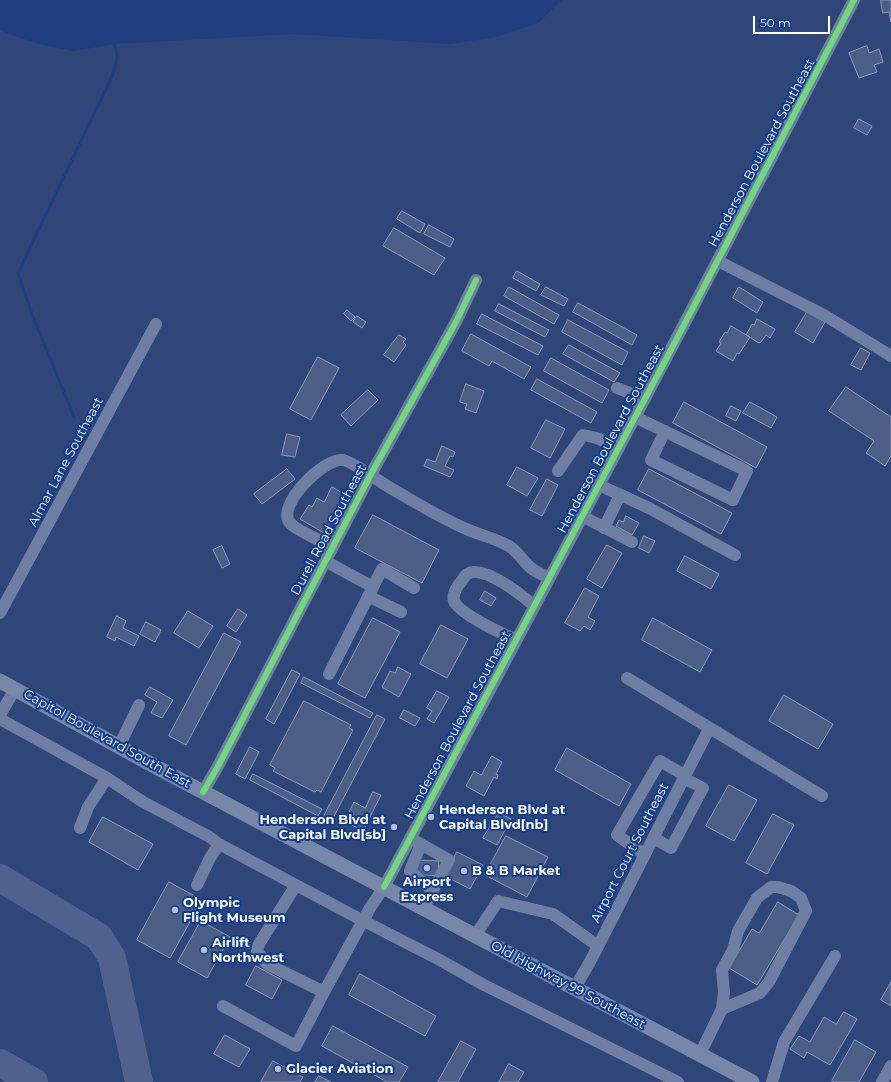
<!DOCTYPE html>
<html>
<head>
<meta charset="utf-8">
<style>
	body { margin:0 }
	#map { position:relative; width:891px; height:1082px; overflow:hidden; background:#2f4678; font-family:Montserrat,sans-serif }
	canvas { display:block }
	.scale { position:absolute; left:753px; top:16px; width:77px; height:18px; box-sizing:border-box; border:2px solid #fff; border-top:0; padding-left:5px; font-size:12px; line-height:14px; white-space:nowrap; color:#fff; -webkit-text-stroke:3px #113c96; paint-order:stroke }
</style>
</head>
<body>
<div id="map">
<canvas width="891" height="1082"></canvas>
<div class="scale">50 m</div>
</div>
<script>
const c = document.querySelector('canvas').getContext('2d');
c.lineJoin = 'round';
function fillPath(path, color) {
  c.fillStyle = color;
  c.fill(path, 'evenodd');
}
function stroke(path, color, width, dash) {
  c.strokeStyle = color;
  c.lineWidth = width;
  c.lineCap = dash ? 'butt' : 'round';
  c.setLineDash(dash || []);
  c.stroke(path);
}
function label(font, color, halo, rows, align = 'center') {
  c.font = font + ' Montserrat,sans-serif';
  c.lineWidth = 4;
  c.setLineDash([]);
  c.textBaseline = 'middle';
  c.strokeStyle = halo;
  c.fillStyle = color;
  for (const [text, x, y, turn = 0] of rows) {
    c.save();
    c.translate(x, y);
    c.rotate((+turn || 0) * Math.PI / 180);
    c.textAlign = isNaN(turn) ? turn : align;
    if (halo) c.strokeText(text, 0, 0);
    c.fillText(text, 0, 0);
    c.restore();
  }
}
fillPath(new Path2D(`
	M0 0H562L538 23 496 37 450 44 293 34 116 44 73 51 42 45 6 33 0 30Z`), '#203f81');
stroke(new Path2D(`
	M74 417 33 317 18 273 113 74 117 58 115 42`), '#203f81', 3);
stroke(new Path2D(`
	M0 878 99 937 112 958 139 1082
	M0 1063 34 1082`), '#4f628d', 28);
const building = new Path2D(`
	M881 0H891V22L889 12 883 13Z
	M867 46 869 53 879 49 883 62 874 65 877 72 859 78 849 53Z
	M859 119 872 126 867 135 854 128Z
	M402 211 425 224 420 233 397 219Z
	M429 225 454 239 450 247 424 234Z
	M394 228 445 258 434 275 383 246Z
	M517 271 540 284 536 291 513 278Z
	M509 287 559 315 554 324 504 296Z
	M546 287 568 299 564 306 541 295Z
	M739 287 763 302 757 313 733 298Z
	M578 303 637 335 632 345 573 312Z
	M499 304 549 330 545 337 495 311Z
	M347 310 355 317 351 321 344 314Z
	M807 312 825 322 813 343 795 332Z
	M482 314 543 346 538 355 477 324Z
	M357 316 366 322 362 328 353 322Z
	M757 319 775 329 770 338 766 335 761 342 759 343 746 335 752 324 754 325Z
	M568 320 628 352 622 365 562 332Z
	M731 326 750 337 739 354 737 353 733 361 716 351 721 343 719 342 725 332 727 333Z
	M471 334 531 367 524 379 492 361 489 366 462 351Z
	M399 335 406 339 403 342 406 345 394 362 384 355Z
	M569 345 620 373 614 382 563 354Z
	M861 348 870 353 861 370 851 365Z
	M318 357 339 368 311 420 290 409Z
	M551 358 609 390 602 403 544 371Z
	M537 379 597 412 591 423 531 390Z
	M466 384 484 391 476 413 465 409 467 404 460 402Z
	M846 387 891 417V456L885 466 866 453 874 441 829 411Z
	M368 390 378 400 351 426 341 415Z
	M684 402 767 447 756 468 673 423Z
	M750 402 777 417 771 428 743 413Z
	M731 406 741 411 736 421 726 416Z
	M546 420 565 429 550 458 531 448Z
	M287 434 300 437 295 457 282 455Z
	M442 446 455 452 453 457 450 456 445 466 454 470 450 477 424 466 427 459 435 462Z
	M517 467 538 478 527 496 507 485Z
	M287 469 295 479 262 504 254 494Z
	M649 469 732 513 721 534 638 490Z
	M547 479 558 485 542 516 530 510Z
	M332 487 346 495 324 533 300 519 309 505 312 507 317 498 324 502Z
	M373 515 439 550 422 583 355 548Z
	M626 516 639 523 632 535 616 526 619 520 623 522Z
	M644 536 655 541 649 553 639 548Z
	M607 545 622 553 602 588 587 579Z
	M222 546 230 564 222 568 213 550Z
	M685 556 719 574 711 589 677 571Z
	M585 588 599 596 588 617 595 621 590 630 584 626 580 631 565 623Z
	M485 591 496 598 491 606 480 600Z
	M238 609 247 615 236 632 227 626Z
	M188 611 213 626 199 648 174 633Z
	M117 616 126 621 123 628 139 636 134 646 116 637 115 641 107 637Z
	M373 618 400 632 365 698 338 684Z
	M653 618 712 650 700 672 642 640Z
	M146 622 161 630 155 642 140 634Z
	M441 625 468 639 447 678 420 664Z
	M224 633 241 642 186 745 169 736Z
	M398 667 411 674 399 697 382 687 390 671 395 673Z
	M292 670 300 674 274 724 266 719Z
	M304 677 373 713 370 718 301 683Z
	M150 687 173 700 162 718 151 713 157 702 145 695Z
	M437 691 449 697 434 723 427 719 432 711 427 708Z
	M784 695 833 724 818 749 769 721Z
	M304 701 351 725 349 728 353 730 321 792 317 790 315 792 273 771 275 768 270 765Z
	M404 710 420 718 415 726 400 718Z
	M377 715 385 719 331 822 323 818Z
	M250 747 259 752 245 779 236 774Z
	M567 748 631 784 619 806 555 770Z
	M492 756 502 762 496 774 498 775 497 779 494 777 484 796 466 786 474 771 481 775Z
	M253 774 322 809 318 816 250 780Z
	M729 785 757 800 734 841 706 826Z
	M373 792 381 795 363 831 350 824 354 815 349 812 354 802 365 808Z
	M499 813 511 819 497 845 483 838Z
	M773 814 794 825 767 874 746 863Z
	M103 817 153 844 138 870 89 842Z
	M506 836 548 857 527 897 485 875Z
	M457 852 483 865 470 889 445 876Z
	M416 860 439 861 438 876 415 874Z
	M169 882 202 900 170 958 137 940Z
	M778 902 799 915 757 985 729 968 752 929 759 933Z
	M201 921 230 937 207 978 178 962Z
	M256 966 282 980 272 999 246 985Z
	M360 974 436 1016 425 1036 349 995Z
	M891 982V1006L881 1000Z
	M844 1012 857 1019 830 1065 807 1052 804 1058 790 1049 799 1036 810 1042 824 1017 836 1024Z
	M333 1026 408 1067 399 1082H387L322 1046Z
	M225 1035 250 1049 239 1067 214 1054Z
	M855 1040 876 1052 859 1082H834L832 1081Z
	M461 1041 476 1049 458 1082H438Z
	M273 1061 303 1077 300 1082H261Z
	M509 1064 524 1072 518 1082H499Z
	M319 1076 331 1082H315Z`);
fillPath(building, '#4a5e86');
stroke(building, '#8d9bb8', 1);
stroke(new Path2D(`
	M426 875V860`), '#4e628c', 12, [12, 6]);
stroke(new Path2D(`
	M718 261 824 315 891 356
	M617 388 645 399
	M635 417 747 471 733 500 651 460 665 431
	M558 471 583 435 597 438 619 448
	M599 485 649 508 735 555
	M582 516 632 542
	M604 528 620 495
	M333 547C323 542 296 530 290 523 275 506 324 458 342 460 350 460 378 480 387 486 412 500 437 516 464 528 479 535 495 538 509 546 518 552 523 561 531 568 536 572 543 575 549 578
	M325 561 373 587 382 569 414 588
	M368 596 401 612
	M0 613 156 324
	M516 640C503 634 459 614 454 601 452 595 456 589 459 584 462 582 464 576 467 574 483 564 522 595 534 606
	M329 674 373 587
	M627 678 822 796
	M0 715 15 689
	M0 719 107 778 143 802 208 836 219 844
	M119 746 139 705
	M203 792 217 768 370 476 457 320 476 280
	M80 828 88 807 107 778
	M410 838 449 860 423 909
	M654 838 671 848 703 788 685 779
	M421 844 410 871 433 891
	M645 855 617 835 660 761 686 776
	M197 885 210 858 219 844 356 917 438 959 484 985 678 1082
	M296 885 259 944 257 951 267 964 324 992 370 908 384 887C543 593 699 297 854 0
	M475 936 498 901 553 914 598 946
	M575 988 592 958 709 729
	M223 1006 296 1046 324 992
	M700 1054 722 1009 760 993 769 982 806 911 801 898 791 891 778 887H771L757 898 738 931 733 950 722 970 724 992 722 1009
	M772 1082 784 1042 835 956
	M882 1082 891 1066`), '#6e7fa3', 12);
stroke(new Path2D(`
	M0 681 156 767 752 1082`), '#7787a8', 15);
stroke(new Path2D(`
	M203 792 217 768 370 476 457 320 476 280
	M384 887 663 365 854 0`), '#71d979', 6);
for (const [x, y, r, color] of [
	[431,817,4,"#b6bed0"],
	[394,827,4,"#b6bed0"],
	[427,868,4,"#b6bed0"],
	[464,871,4,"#b6bed0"],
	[175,910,4,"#b6bed0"],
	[204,950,4,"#b6bed0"],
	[278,1069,4,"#b6bed0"]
]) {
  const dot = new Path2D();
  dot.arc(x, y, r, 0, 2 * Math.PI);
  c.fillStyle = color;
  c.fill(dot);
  stroke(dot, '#113c96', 1.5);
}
label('13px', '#fff', '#113c96', [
	["Henderson Boulevard Southeast",762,153,-62],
	["Henderson Boulevard Southeast",611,439,-62],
	["Almar Lane Southeast",66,462,-62],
	["Durell Road Southeast",329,530,-62],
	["Henderson Boulevard Southeast",458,725,-62],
	["Capitol Boulevard South East",107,739,29],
	["Airport Court Southeast",630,853,-63],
	["Old Highway 99 Southeast",568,985,28]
]);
label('bold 13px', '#fff', '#113c96', [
	["Henderson Blvd at",439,810],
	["Capital Blvd[nb]",439,825],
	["Henderson Blvd at",386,820,"right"],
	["Capital Blvd[sb]",386,835,"right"],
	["B & B Market",472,871],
	["Airport",427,882,"center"],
	["Express",427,897,"center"],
	["Olympic",183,903],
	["Flight Museum",183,918],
	["Airlift",212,943],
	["Northwest",212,958],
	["Glacier Aviation",286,1069]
], 'left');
</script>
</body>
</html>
